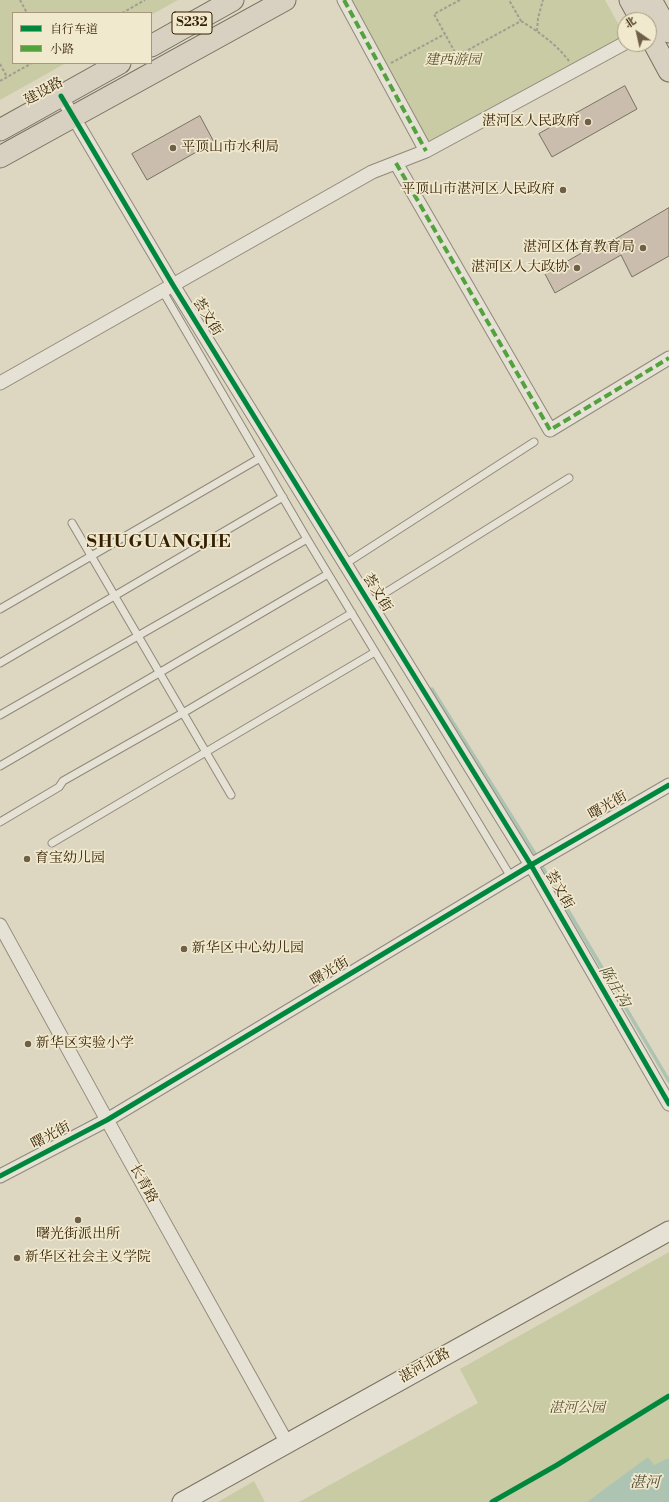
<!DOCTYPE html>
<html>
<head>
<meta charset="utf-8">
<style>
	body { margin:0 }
	#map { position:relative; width:669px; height:1502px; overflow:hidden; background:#ddd7c1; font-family:"Libre Bodoni","Noto Serif SC",serif }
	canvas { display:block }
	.legend { position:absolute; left:12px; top:12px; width:140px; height:52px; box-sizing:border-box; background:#f1e9ce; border:1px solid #a5987d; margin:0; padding:5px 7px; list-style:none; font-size:12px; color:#341f03 }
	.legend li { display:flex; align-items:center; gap:8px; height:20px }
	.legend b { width:20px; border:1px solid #a5987d }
	.north { position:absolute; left:617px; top:12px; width:40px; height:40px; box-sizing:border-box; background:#f1e9ce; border:1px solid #a5987d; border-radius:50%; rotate:326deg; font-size:11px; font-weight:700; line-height:16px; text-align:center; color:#341f03 }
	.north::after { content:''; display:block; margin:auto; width:14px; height:18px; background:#6f5f46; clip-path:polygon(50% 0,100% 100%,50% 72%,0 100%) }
</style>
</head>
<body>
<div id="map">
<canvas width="669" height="1502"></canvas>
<ul class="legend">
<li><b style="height:5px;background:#00873e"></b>自行车道</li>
<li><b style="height:5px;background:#53a23d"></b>小路</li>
</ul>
<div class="north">北</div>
</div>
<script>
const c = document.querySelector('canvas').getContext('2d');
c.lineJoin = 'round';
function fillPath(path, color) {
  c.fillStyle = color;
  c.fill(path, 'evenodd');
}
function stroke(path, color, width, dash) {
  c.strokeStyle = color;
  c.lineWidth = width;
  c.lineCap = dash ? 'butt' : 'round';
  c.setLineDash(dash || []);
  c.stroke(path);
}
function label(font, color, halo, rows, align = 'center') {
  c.font = font + ' "Libre Bodoni","Noto Serif SC",serif';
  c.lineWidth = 3.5;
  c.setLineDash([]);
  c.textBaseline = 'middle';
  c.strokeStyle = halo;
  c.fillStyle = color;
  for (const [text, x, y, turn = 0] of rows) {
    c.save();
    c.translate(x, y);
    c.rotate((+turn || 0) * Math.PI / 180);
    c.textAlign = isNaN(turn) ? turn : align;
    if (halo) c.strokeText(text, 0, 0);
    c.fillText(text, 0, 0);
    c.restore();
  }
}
fillPath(new Path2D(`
	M0 0H178L151 15V13H13V63H66L0 100Z
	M349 0H605L625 36V39L428 146Z
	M669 1252V1502H299L478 1403 460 1369Z
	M254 1481 265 1502H218Z`), '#c8cba4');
fillPath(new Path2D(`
	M648 1457 654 1465 669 1458V1502H587Z`), '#adc4b2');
stroke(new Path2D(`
	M432 689 537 857
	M540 863 669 1081`), '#adc4b2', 3.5);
const building = new Path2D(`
	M625 86 637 109 552 157 539 134Z
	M200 116 214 142 147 180 132 154Z
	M669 208V256L632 277 621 255 555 293 545 274 599 243 601 247Z`);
fillPath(building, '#cabdad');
stroke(building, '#777161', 1);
const lane = new Path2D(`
	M162 290 307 539 511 877
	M72 523 231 795
	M345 564 534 442
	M369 603 569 478
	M0 609 260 458
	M0 663 283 497
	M0 715 307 539
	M0 766 328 574
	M0 822 59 787 63 781 188 710 352 613
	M52 843 375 652`);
const street = new Path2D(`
	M344 0 426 151
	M61 96 173 285 531 865 669 1104
	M396 163 550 430 669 358
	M0 383 372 172 426 151 625 43
	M0 925 107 1120 287 1443
	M0 1176 107 1120 531 865 669 785`);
const secondary = new Path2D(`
	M182 1502 669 1231`);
const primary = new Path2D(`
	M630 0 641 20
	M651 0 669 32
	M649 34 669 71
	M151 46 233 0
	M0 130 120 63
	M0 157 285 0`);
stroke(lane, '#90897a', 9);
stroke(street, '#90897a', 15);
stroke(secondary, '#777161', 21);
stroke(primary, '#777161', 23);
stroke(new Path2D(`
	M20 0 27 13
	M460 0 434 14 457 56 521 21 509 0
	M122 13 145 0
	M521 21C539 32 556 44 569 61
	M537 31 538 18 543 0
	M391 63 445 34
	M0 64 7 77
	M0 81 32 63`), '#a29d92', 2, [3, 2]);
stroke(lane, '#e5e1d5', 7);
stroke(street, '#e5e1d5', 13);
stroke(secondary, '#e5e1d5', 19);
stroke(primary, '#d8d1c1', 21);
stroke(new Path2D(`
	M344 0 426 151
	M396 163 550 430 669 358`), '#53a23d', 4, [8, 4]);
stroke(new Path2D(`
	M61 96 173 285 531 865 669 1104
	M0 1176 107 1120 531 865 669 785
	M492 1502 557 1465 669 1396`), '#00873e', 5);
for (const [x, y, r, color] of [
	[588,122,4,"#6f5f46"],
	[173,148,4,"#6f5f46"],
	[563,190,4,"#6f5f46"],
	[643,248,4,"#6f5f46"],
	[577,268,4,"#6f5f46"],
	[27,859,4,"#6f5f46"],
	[184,949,4,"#6f5f46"],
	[28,1044,4,"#6f5f46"],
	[78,1220,4,"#6f5f46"],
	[17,1258,4,"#6f5f46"]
]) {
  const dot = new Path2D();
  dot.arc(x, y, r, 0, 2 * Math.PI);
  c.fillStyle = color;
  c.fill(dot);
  stroke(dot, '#f1e9ce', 1.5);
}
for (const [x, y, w] of [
	[192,23,40]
]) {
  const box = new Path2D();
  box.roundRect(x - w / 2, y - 11, w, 22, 3);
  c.fillStyle = '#f1e9ce';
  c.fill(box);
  stroke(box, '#341f03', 1);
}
label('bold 13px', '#341f03', null, [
	["S232",192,23]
]);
label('italic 14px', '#5b502c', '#f1e9ce', [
	["建西游园",453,61],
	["湛河公园",577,1409]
]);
label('14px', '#341f03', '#f1e9ce', [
	["建设路",44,92,-29],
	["荟文街",207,317,58],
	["荟文街",377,593,58],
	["曙光街",608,806,-30],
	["荟文街",559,890,60],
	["曙光街",330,972,-31],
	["曙光街",51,1136,-28],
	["长青路",143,1184,61],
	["湛河北路",425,1366,-29]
]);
label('14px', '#341f03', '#f1e9ce', [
	["湛河区人民政府",580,122,"right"],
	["平顶山市水利局",181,148],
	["平顶山市湛河区人民政府",555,190,"right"],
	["湛河区体育教育局",635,248,"right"],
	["湛河区人大政协",569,268,"right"],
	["育宝幼儿园",35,859],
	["新华区中心幼儿园",192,949],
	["新华区实验小学",36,1044],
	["曙光街派出所",78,1235,"center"],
	["新华区社会主义学院",25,1258]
], 'left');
label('italic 15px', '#524e36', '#f1e9ce', [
	["陈庄沟",614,987,59],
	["湛河",645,1483]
]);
c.letterSpacing = '1px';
label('bold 18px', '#341f03', '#f1e9ce', [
	["SHUGUANGJIE",159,543]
]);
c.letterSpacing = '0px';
</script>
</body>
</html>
